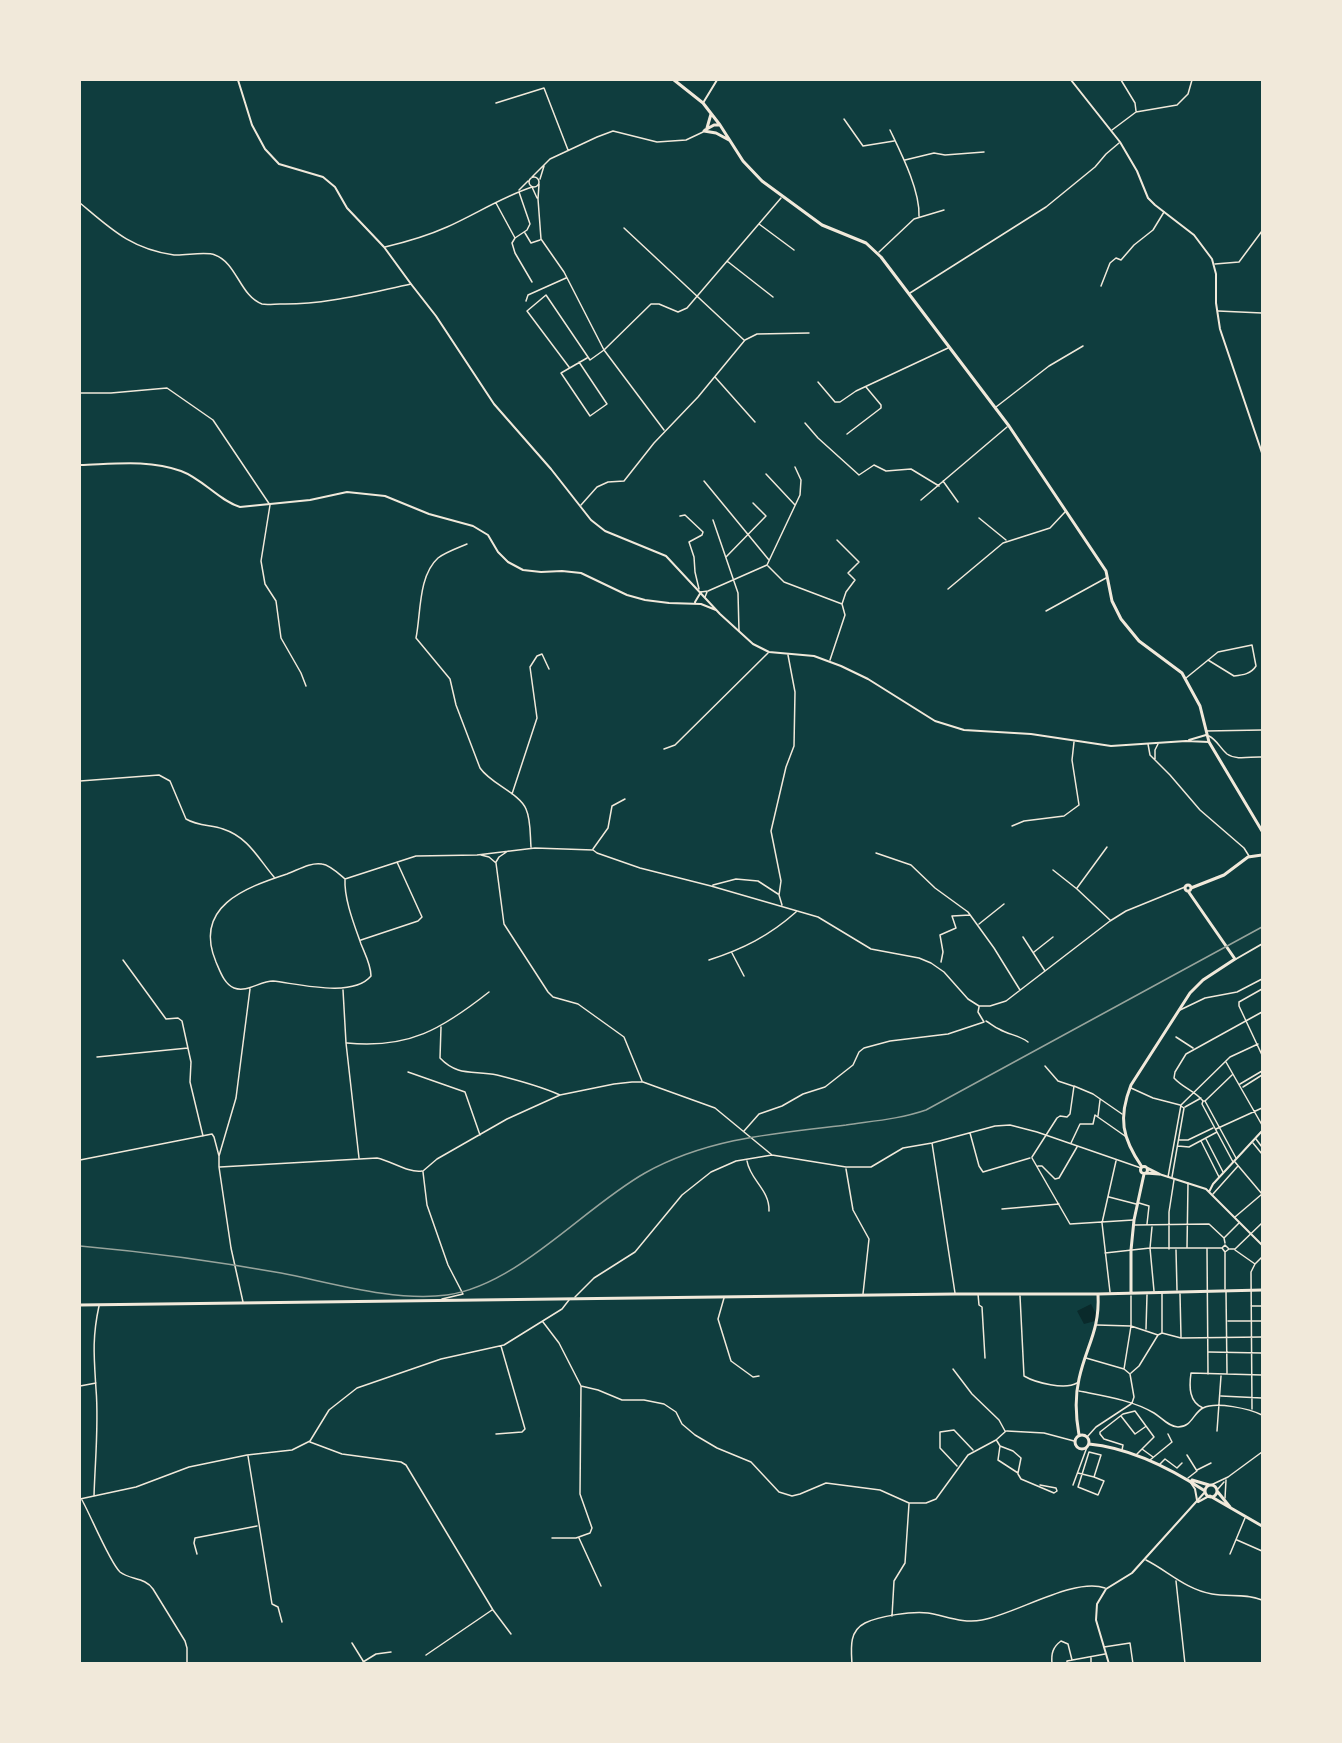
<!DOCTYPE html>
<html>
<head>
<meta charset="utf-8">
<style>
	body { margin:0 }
	#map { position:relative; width:1342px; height:1743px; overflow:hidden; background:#0f3d3e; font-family:"Alegreya Sans",sans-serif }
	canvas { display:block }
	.frame { position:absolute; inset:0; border:81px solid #f1e9da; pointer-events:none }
</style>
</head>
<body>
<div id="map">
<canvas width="1342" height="1743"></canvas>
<div class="frame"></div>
</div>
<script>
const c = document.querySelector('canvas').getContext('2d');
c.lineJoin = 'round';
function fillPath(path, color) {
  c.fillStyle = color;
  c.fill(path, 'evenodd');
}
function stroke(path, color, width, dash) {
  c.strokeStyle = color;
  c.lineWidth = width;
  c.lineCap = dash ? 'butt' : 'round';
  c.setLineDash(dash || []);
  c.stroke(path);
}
fillPath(new Path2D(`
	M1091 1304 1096 1314 1095 1321 1084 1324 1077 1311Z`), '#0a2a2b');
stroke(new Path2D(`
	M1121 80 1135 103 1136 111
	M496 103 544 88 568 150
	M844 119 863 146 894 141
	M890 130C901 153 920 190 919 216
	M1112 130 1136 112 1177 105 1188 94 1192 80
	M905 160 934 153 945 155 984 152
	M529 182a5 5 0 1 1 10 0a5 5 0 1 1-10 0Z
	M532 177 550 159 597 137 613 131 657 142 686 140 703 132
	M540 179 544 166
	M539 184 538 199 541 239 564 272 604 350 664 430
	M519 190 528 181
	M80 203C111 229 131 249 174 255 185 256 205 251 215 255 237 263 240 296 262 304 266 305 275 304 280 304 324 305 368 293 411 284
	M496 203 515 238 512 243 515 253 532 282
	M759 224 794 250
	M624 228 744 340
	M525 233 531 243 540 240
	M515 238 527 230 530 224 519 192
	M385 247C406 242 427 236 447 227 476 214 502 197 532 187L537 198
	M879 252 914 219 944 210
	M727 261 773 297
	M1215 264 1239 262 1262 231
	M1101 286 1110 263 1116 258 1121 260 1134 245 1153 230 1164 212
	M910 293 1046 207 1095 167 1106 154 1119 143
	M526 301 528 295 566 278
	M1218 311 1262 313
	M579 362 607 404 590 416 561 373 587 358
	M569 367 527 311 546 295 590 360 604 350 651 304H659L678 312 687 308 781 198
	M715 377 755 422
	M818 382 835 402H840L856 391 948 348
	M80 393H111L167 388 213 420 270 505 261 561 265 584 276 601 281 638 301 673 306 686
	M996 407 1049 366 1083 346
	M805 423 818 438 859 475 874 465 886 471 911 469 939 486
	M847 434 881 408V405L866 387
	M766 474 795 505
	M704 481 769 560
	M943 481 958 502
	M921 500 1007 427
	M581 505 597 487 608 482 624 481 654 443 698 397 745 340 757 334 809 333
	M680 516 685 515 703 532 702 535 689 542 694 557 695 572 699 589
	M979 518 1006 540
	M713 520 738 593 739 631
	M467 544C458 548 446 552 438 558 418 576 421 614 416 638L450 679 456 705 480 768C491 784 519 793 526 809 531 820 530 835 531 847
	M726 557 766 516 753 503
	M768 566 784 582 842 604
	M948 589 1003 543 1050 528 1065 512
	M701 592 708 591 767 565 800 495 801 480 795 467
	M705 597 707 592
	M1046 611 1106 578
	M830 660 845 615 842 604 846 592 855 580 848 573 859 562 837 540
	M1186 678 1218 652 1252 645 1256 666C1251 674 1243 675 1234 676L1208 660
	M1206 731 1262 730
	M1209 736C1217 740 1220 748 1227 754 1237 761 1252 756 1262 757
	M1148 744 1150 755 1170 775 1200 810 1244 848 1249 856
	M664 749 675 745 768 653
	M1155 759V750L1158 744
	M80 781 159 775 170 781 186 819C198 826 211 825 223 829 248 837 258 858 274 877
	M512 794 537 718 530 667 537 656 542 654 549 669
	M1012 826 1024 821 1064 816 1079 805 1072 760 1074 742
	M593 849 608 828 612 806 625 799
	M876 853 911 865 935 888 968 912 994 948 1020 990
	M481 855 489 857 496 863 504 924 548 992 553 997 578 1004 624 1037 642 1081
	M496 862 499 857 508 851
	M1053 870 1077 889 1110 920
	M345 879C344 899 354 924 361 944 365 954 371 965 371 976 353 998 299 984 273 981 260 981 247 993 234 988 224 984 220 971 216 962 193 907 244 888 287 874 298 870 310 862 322 864 330 865 338 873 345 879L416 856 477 855 535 848 593 850 597 853 640 868 711 886 818 917 871 949 919 958 931 963 944 972 968 999 979 1006H990L1006 1001 1110 921 1126 911 1185 887
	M713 885 736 879 758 881 778 894
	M1077 888 1107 847
	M782 905 779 895 781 881 771 831 786 767 794 746 795 692 788 655
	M979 924 1004 904
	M1023 937 1045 971
	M361 940 418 921 422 917 397 862
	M1034 952 1053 937
	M732 953 744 976
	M123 960 166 1019 178 1018 182 1021 191 1062 190 1082 203 1136
	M709 960C743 949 769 936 796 912
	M941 962 943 952 940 935 956 928 952 916 970 915
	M1262 989 1239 1002V1006L1262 1055
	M343 990 346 1043 359 1158
	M1180 1010 1205 998 1237 992 1262 979
	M986 1021C990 1023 994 1027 999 1029 1009 1035 1019 1035 1028 1042
	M441 1027 440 1058C458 1077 474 1070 497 1075 517 1080 540 1086 560 1095
	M1176 1037 1193 1048
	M347 1043C409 1049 442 1029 489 992
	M97 1057 188 1048
	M1226 1062 1262 1125
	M1045 1066 1058 1081 1073 1086
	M408 1072 465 1092 480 1135
	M1240 1084 1262 1071
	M1243 1087 1262 1075
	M1131 1088 1153 1098 1180 1105
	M1203 1101H1205L1232 1075
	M1205 1101 1236 1158
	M1185 1107 1201 1098
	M1098 1116 1100 1100
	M1216 1129 1262 1108
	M744 1131 759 1114 782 1106 803 1094 825 1087 853 1065 859 1052 864 1048 890 1041 948 1034 984 1022 978 1012 979 1007
	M970 1133 979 1166 983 1172 1030 1158
	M1206 1139 1223 1172
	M1256 1139 1262 1147
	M1179 1140H1188L1213 1128
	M1201 1141 1219 1177
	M932 1143 955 1293
	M1071 1143 1080 1124H1093L1095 1115 1125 1136
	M1253 1143 1262 1154
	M1178 1146 1189 1147 1217 1132
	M1032 1157 1057 1118 1060 1116 1067 1117 1070 1114 1074 1086 1093 1094 1122 1114
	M1032 1158 1070 1224 1133 1220
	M80 1160 212 1134 214 1137 219 1156
	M747 1161C750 1180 770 1190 769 1211
	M1233 1162 1202 1104 1203 1101C1195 1091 1183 1088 1174 1078L1175 1072 1186 1054 1262 1012
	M1235 1162 1262 1194
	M1038 1166H1042L1055 1179 1059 1178 1077 1147
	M220 1167 377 1158C392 1161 407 1173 422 1171
	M846 1169 853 1210 869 1239 863 1294
	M423 1171 437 1159 507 1119 560 1095 614 1084 632 1082H643L654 1086 715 1108 772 1155
	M423 1172 427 1205 448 1265 463 1294 442 1299
	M1168 1177 1181 1105 1230 1057 1258 1044
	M1172 1177 1184 1108 1181 1106
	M1213 1194 1238 1166
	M1109 1197 1136 1204
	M1139 1203 1149 1206 1147 1224
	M1002 1209 1059 1204
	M1235 1217 1262 1194
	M1135 1225 1209 1224 1224 1238 1225 1243
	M1152 1227 1150 1248 1154 1291
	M1224 1238 1239 1223
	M1187 1248 1188 1183
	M1169 1249V1212L1174 1180
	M1207 1249 1208 1374
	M1230 1249H1235L1262 1223
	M1176 1250 1177 1290
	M1235 1250 1255 1264
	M1105 1253 1150 1248H1222L1225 1245 1229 1249 1225 1252 1222 1248
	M1225 1289V1252
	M1226 1291 1227 1373
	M1110 1292 1102 1223 1116 1161
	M978 1294 979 1305 982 1307 985 1358
	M1180 1294 1181 1337
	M1020 1296 1024 1376C1036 1383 1065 1390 1077 1383
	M575 1297 594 1278 635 1252 682 1195 711 1172 736 1161 772 1155 846 1167H871L903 1148 932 1143 995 1126 1010 1125 1037 1132 1141 1168
	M724 1298 718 1319 731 1361 753 1377 759 1376
	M243 1302 231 1248 219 1167V1156L236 1098 250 989
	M1251 1306H1262
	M1228 1321H1262
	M543 1322 559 1343 581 1386 580 1494 592 1528 590 1533 576 1538H552
	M1097 1325 1131 1326 1158 1335 1162 1333 1181 1338 1262 1337
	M1146 1329 1147 1295
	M1162 1333V1293
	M1209 1352 1262 1353
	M1086 1358 1124 1369 1130 1374 1134 1397 1132 1403
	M953 1369 972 1394 999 1420 1005 1431
	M1124 1369 1131 1326V1296
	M1131 1373 1139 1366 1158 1335
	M80 1386 96 1383
	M581 1386 598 1390 622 1400H644L664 1404 676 1412 682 1424 695 1435 717 1448 751 1462 779 1492 792 1496 800 1494 826 1483 880 1490 909 1503H926L936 1499 968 1455 996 1440 1006 1431
	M1079 1391C1104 1396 1132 1400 1154 1413 1162 1418 1169 1427 1178 1427 1192 1427 1193 1413 1203 1408 1216 1401 1250 1409 1262 1415
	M1221 1396 1262 1398
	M1203 1408C1189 1402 1189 1387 1191 1373L1262 1375
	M1252 1409 1251 1272 1255 1264 1262 1257
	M1121 1416 1135 1434 1145 1427
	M1007 1431 1044 1433 1074 1441
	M1217 1431 1221 1376
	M496 1434 522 1432 525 1429 501 1346
	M1087 1437 1096 1427 1131 1404
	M997 1441 1000 1446 998 1460 1018 1473 1021 1458 1013 1451 1000 1446
	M310 1442 342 1454 401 1462 406 1465 493 1610 511 1634
	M1142 1449 1153 1457
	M1122 1450 1123 1445 1104 1439 1100 1434V1432L1123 1414 1135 1411 1154 1437 1137 1454
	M1187 1455 1197 1471 1188 1478
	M248 1456 272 1604 278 1607 282 1622
	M1150 1460 1172 1442 1168 1434
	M1160 1464 1165 1459 1177 1468 1182 1463
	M957 1466 940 1448V1432L954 1430 973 1450
	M1197 1470 1211 1463
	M1078 1473 1094 1477 1101 1455 1089 1452 1078 1487 1098 1495 1104 1481 1094 1477
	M1018 1474 1021 1479 1054 1493 1057 1491 1056 1488 1040 1485
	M1073 1485 1087 1447
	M1211 1485 1228 1477 1262 1452
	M1217 1490 1224 1482
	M94 1496C95 1461 99 1424 96 1389 94 1357 92 1338 99 1306
	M1225 1498 1226 1480
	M80 1499 136 1487 189 1467 247 1455 292 1450 310 1441 329 1410 357 1388 441 1359 504 1345 562 1309 569 1300
	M82 1500C90 1514 110 1563 120 1572 130 1580 145 1577 153 1589L185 1641 187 1648V1664
	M579 1538 601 1586
	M1237 1540 1262 1551
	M197 1554 194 1543 195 1538 257 1526
	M1230 1554 1245 1518
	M1146 1560C1168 1571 1185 1589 1212 1594 1229 1597 1246 1593 1262 1600
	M1176 1581 1185 1664
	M892 1616 894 1581 905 1563 909 1504
	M352 1643 365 1664
	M1104 1647 1130 1643 1133 1664
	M426 1655 492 1610
	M1091 1658V1664
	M363 1662 376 1654 391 1652
	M852 1664C851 1648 849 1631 865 1623 879 1616 912 1611 928 1613 946 1616 963 1624 982 1620 1016 1614 1074 1577 1105 1588
	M1052 1664C1051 1653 1053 1647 1061 1641L1068 1644 1072 1660
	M1067 1664V1661L1105 1654`), '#f1e9da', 1.5);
stroke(new Path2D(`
	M238 80 252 125 265 149 279 164 323 177 335 187 347 208 384 247 411 284 436 316 494 404 551 469 591 520 605 531 666 556 720 614 753 644 769 652 814 656 841 666 868 679 935 721 964 730 1031 734 1111 746 1186 741 1209 742
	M703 103 717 80
	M80 465C113 464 149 459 181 471 203 479 218 500 240 507L310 500 347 492 385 496 429 514 473 526 488 535 498 552 508 562 523 570 541 572 562 571 581 573 627 595 645 600 669 603 701 604 716 610
	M695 602 701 592
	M1189 740 1206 735
	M1236 959 1262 944
	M1159 1174 1206 1189 1262 1245
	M1209 1192 1213 1184 1262 1131
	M1191 1483 1195 1489 1197 1500`), '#f1e9da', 2);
stroke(new Path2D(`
	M1071 80 1120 142 1137 171 1148 198 1155 205 1194 235 1212 259 1216 274V303L1220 329 1262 453
	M1198 1502 1209 1496
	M1109 1664 1096 1620 1097 1604 1106 1589 1132 1573 1205 1492`), '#f1e9da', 2);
stroke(new Path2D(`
	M674 80 703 103 720 125 743 161 762 181 822 225 866 243 881 257 1009 426 1106 571 1112 601 1121 619 1139 641 1182 673 1200 706 1209 742 1262 831
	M707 128 711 114
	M705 130 714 125H720
	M704 131 716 133 729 140
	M1185 888a3 3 0 1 1 6 0a3 3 0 1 1-6 0Z
	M1191 888 1224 875 1248 857 1262 855
	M1140.5 1170a3.5 3.5 0 1 1 7 0a3.5 3.5 0 1 1-7 0Z
	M1142 1167C1122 1138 1118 1118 1131 1085L1190 993 1203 980 1235 959 1188 891
	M1147 1168 1159 1174
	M1146 1173 1159 1174
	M1131 1292V1250L1134 1220 1144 1174
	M80 1305 955 1294H1098L1262 1290
	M1075 1442a7 7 0 1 1 14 0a7 7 0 1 1-14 0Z
	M1079 1435C1076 1418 1075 1396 1079 1379 1086 1346 1100 1331 1098 1294
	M1089 1444C1131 1448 1170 1468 1205 1491
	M1192 1480 1209 1485
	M1205 1491a6 6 0 1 1 12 0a6 6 0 1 1-12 0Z
	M1217 1491 1230 1507
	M1210 1496 1262 1526`), '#f1e9da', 3);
stroke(new Path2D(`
	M80 1246C147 1252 214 1261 281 1273 332 1283 395 1302 447 1295 518 1285 583 1208 645 1173 707 1138 777 1133 846 1125 873 1121 900 1119 926 1110L1262 927`), '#97a49c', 1.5);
</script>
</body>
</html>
